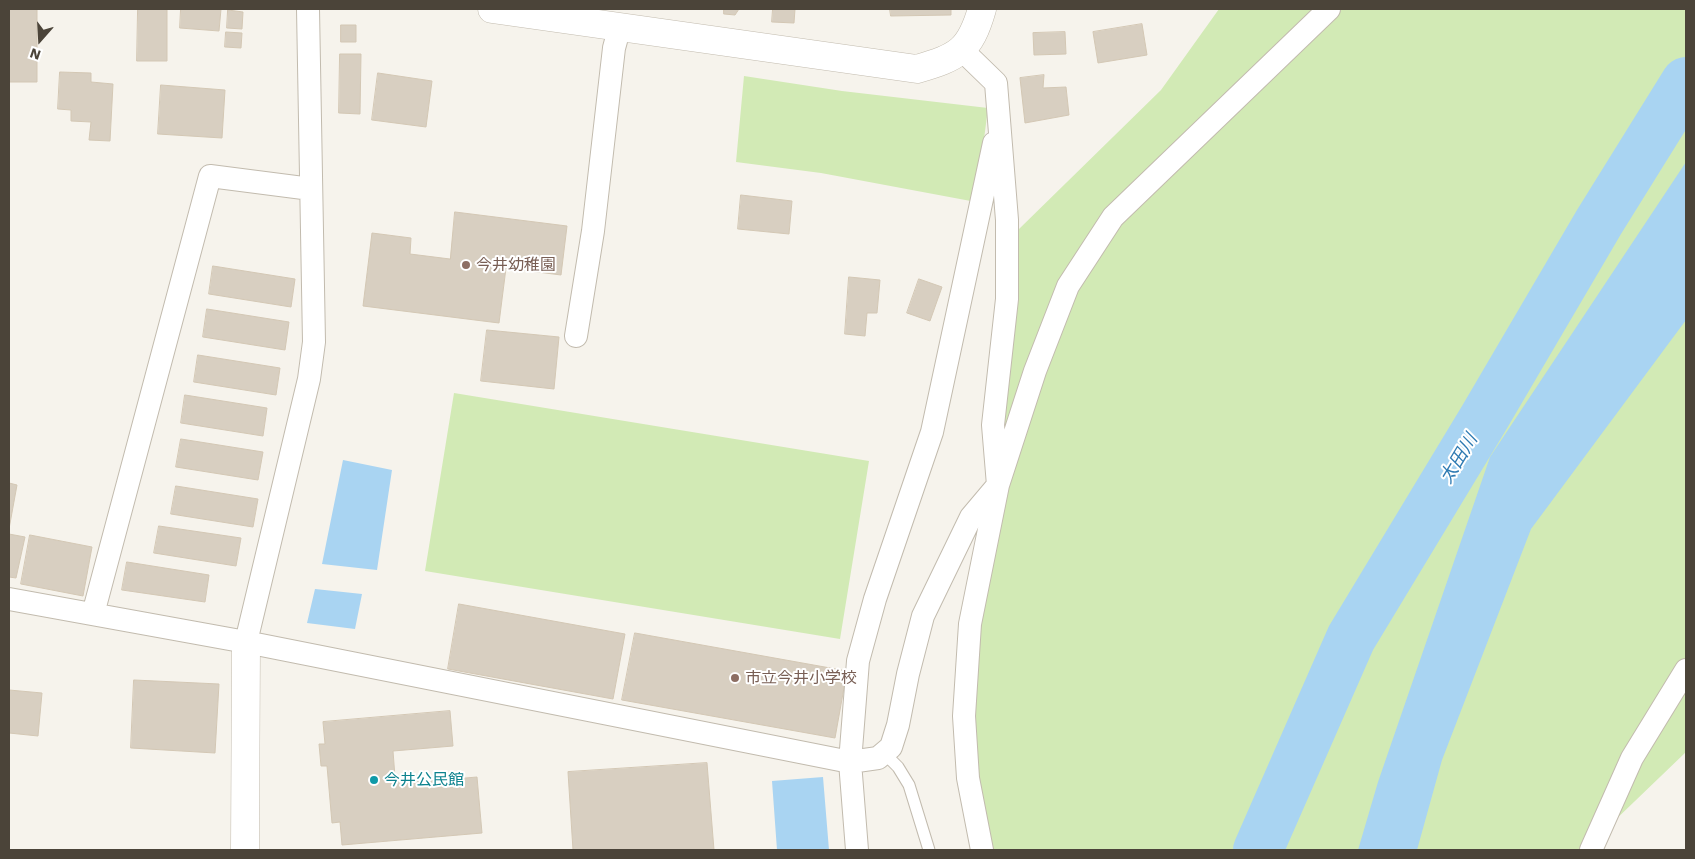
<!DOCTYPE html>
<html>
<head>
<meta charset="utf-8">
<style>
	body { margin:0 }
	#map { position:relative; width:1695px; height:859px; overflow:hidden; background:#f6f3ec; font-family:"Work Sans",sans-serif }
	canvas { display:block }
	.frame { position:absolute; inset:0; border:10px solid #4b4439; pointer-events:none }
	.north { position:absolute; left:15px; top:15px; width:50px; height:50px; -webkit-text-stroke:4px #fff; paint-order:stroke; rotate:199deg; font-size:14px; font-weight:700; line-height:20px; text-align:center; color:#4b4439 }
	.north::after { content:''; display:block; margin:auto; width:18px; height:22px; background:#4b4439; clip-path:polygon(50% 0,100% 100%,50% 72%,0 100%) }
</style>
</head>
<body>
<div id="map">
<canvas width="1695" height="859"></canvas>
<div class="frame"></div>
<div class="north">N</div>
</div>
<script>
const c = document.querySelector('canvas').getContext('2d');
c.lineJoin = 'round';
function fillPath(path, color) {
  c.fillStyle = color;
  c.fill(path, 'evenodd');
}
function stroke(path, color, width, dash) {
  c.strokeStyle = color;
  c.lineWidth = width;
  c.lineCap = dash ? 'butt' : 'round';
  c.setLineDash(dash || []);
  c.stroke(path);
}
function label(font, color, halo, rows, align = 'center') {
  c.font = font + ' "Work Sans","Noto Sans JP",sans-serif';
  c.lineWidth = 4;
  c.setLineDash([]);
  c.textBaseline = 'middle';
  c.strokeStyle = halo;
  c.fillStyle = color;
  for (const [text, x, y, turn = 0] of rows) {
    c.save();
    c.translate(x, y);
    c.rotate((+turn || 0) * Math.PI / 180);
    c.textAlign = isNaN(turn) ? turn : align;
    if (halo) c.strokeText(text, 0, 0);
    c.fillText(text, 0, 0);
    c.restore();
  }
}
fillPath(new Path2D(`
	M1219 9H1686V752L1584 850H987L964 716 998 485 1019 229 1161 90Z
	M744 76 842 91 988 108 976 202 821 173 736 162Z
	M454 393 869 461 840 639 425 571Z`), '#d2eab5');
fillPath(new Path2D(`
	M1686 162V320L1531 529 1442 760 1417 850H1358L1378 782 1490 457Z
	M343 460 392 470 377 570 322 564Z
	M315 589 362 594 355 629 307 623Z
	M823 777 829 850H777L772 781Z`), '#a9d4f2');
stroke(new Path2D(`
	M1258 850 1351 638 1484 418 1599 222 1686 82`), '#a9d4f2', 50);
const building = new Path2D(`
	M9 9H37V82H9Z
	M138 9H167V61H137Z
	M181 9H221L219 31 180 28Z
	M724 9H739L735 15 724 14Z
	M773 9H795L794 23 772 22Z
	M890 9H951V15L891 16Z
	M228 10 243 12 242 29 227 28Z
	M1142 24 1147 55 1098 63 1093 32Z
	M341 25H356V42H341Z
	M226 32 242 33 241 48 225 47Z
	M1065 32 1066 54 1034 55 1033 33Z
	M340 54H361L360 114 339 113Z
	M60 72 91 73V82L113 84 110 141 89 140 91 122 71 121V110L58 109Z
	M378 73 432 81 426 127 372 120Z
	M1044 75 1043 88 1066 87 1069 115 1025 123 1020 78Z
	M161 85 225 90 222 138 158 134Z
	M741 195 792 201 789 234 738 229Z
	M455 212 567 226 561 275 506 268 499 323 363 306 372 233 411 238 410 254 450 259Z
	M213 266 295 279 291 307 209 294Z
	M849 277 880 280 877 313H867L865 336 845 334Z
	M919 279 942 287 930 321 907 313Z
	M207 309 289 322 285 350 203 337Z
	M487 330 559 337 554 389 481 381Z
	M198 355 280 368 276 395 194 382Z
	M185 395 267 408 263 436 181 423Z
	M181 439 263 452 258 480 176 467Z
	M9 483 17 485 9 529Z
	M176 486 258 499 253 527 171 514Z
	M159 526 241 538 236 566 154 553Z
	M9 534 25 537 16 578 9 577Z
	M30 535 92 547 83 596 21 584Z
	M127 562 209 575 205 602 122 590Z
	M459 604 625 634 613 699 448 669Z
	M635 633 847 671 835 738 622 700Z
	M134 680 219 684 215 753 131 748Z
	M9 690 42 693 38 736 9 733Z
	M450 711 453 746 393 751 395 777 419 775V782L477 777 482 833 342 845 340 822 332 823 327 766H321L319 744H325L323 722Z
	M707 763 714 850H573L568 772Z`);
fillPath(building, '#d8cfc1');
stroke(building, '#d3c7b4', 1);
const service = new Path2D(`
	M884 753 898 767 909 785 929 850`);
const minor = new Path2D(`
	M576 336 593 231 614 48 620 26
	M9 599 246 642 850 762 878 758 891 747 898 725 908 674 923 616 971 517 998 485 993 425 1007 299V220L996 83 962 50
	M93 614 210 176 311 189
	M246 642 309 379 314 342 308 9
	M857 850 850 762 858 661 875 599 932 432 994 143
	M982 850 968 778 964 716 970 624 998 485 1035 371 1068 286 1113 217 1329 9
	M1591 850 1632 758 1686 670`);
const tertiary = new Path2D(`
	M492 9 917 69C958 57 970 51 982 9
	M245 850 246 642`);
stroke(service, '#c2bbae', 13);
stroke(minor, '#c2bbae', 24);
stroke(tertiary, '#c2bbae', 29);
stroke(service, '#fff', 11);
stroke(minor, '#fff', 22);
stroke(tertiary, '#fff', 28);
for (const [x, y, r, color] of [
	[466,265,5,"#8d6e63"],
	[735,678,5,"#8d6e63"],
	[374,780,5,"#0f9aa8"]
]) {
  const dot = new Path2D();
  dot.arc(x, y, r, 0, 2 * Math.PI);
  c.fillStyle = color;
  c.fill(dot);
  stroke(dot, '#fff', 2);
}
label('16px', '#785e54', '#fff', [
	["今井幼稚園",476,265],
	["市立今井小学校",745,678]
], 'left');
label('16px', '#0d838f', '#fff', [
	["今井公民館",384,780]
], 'left');
label('italic 18px', '#2e7ab2', '#fff', [
	["太田川",1459,459,-59]
]);
</script>
</body>
</html>
